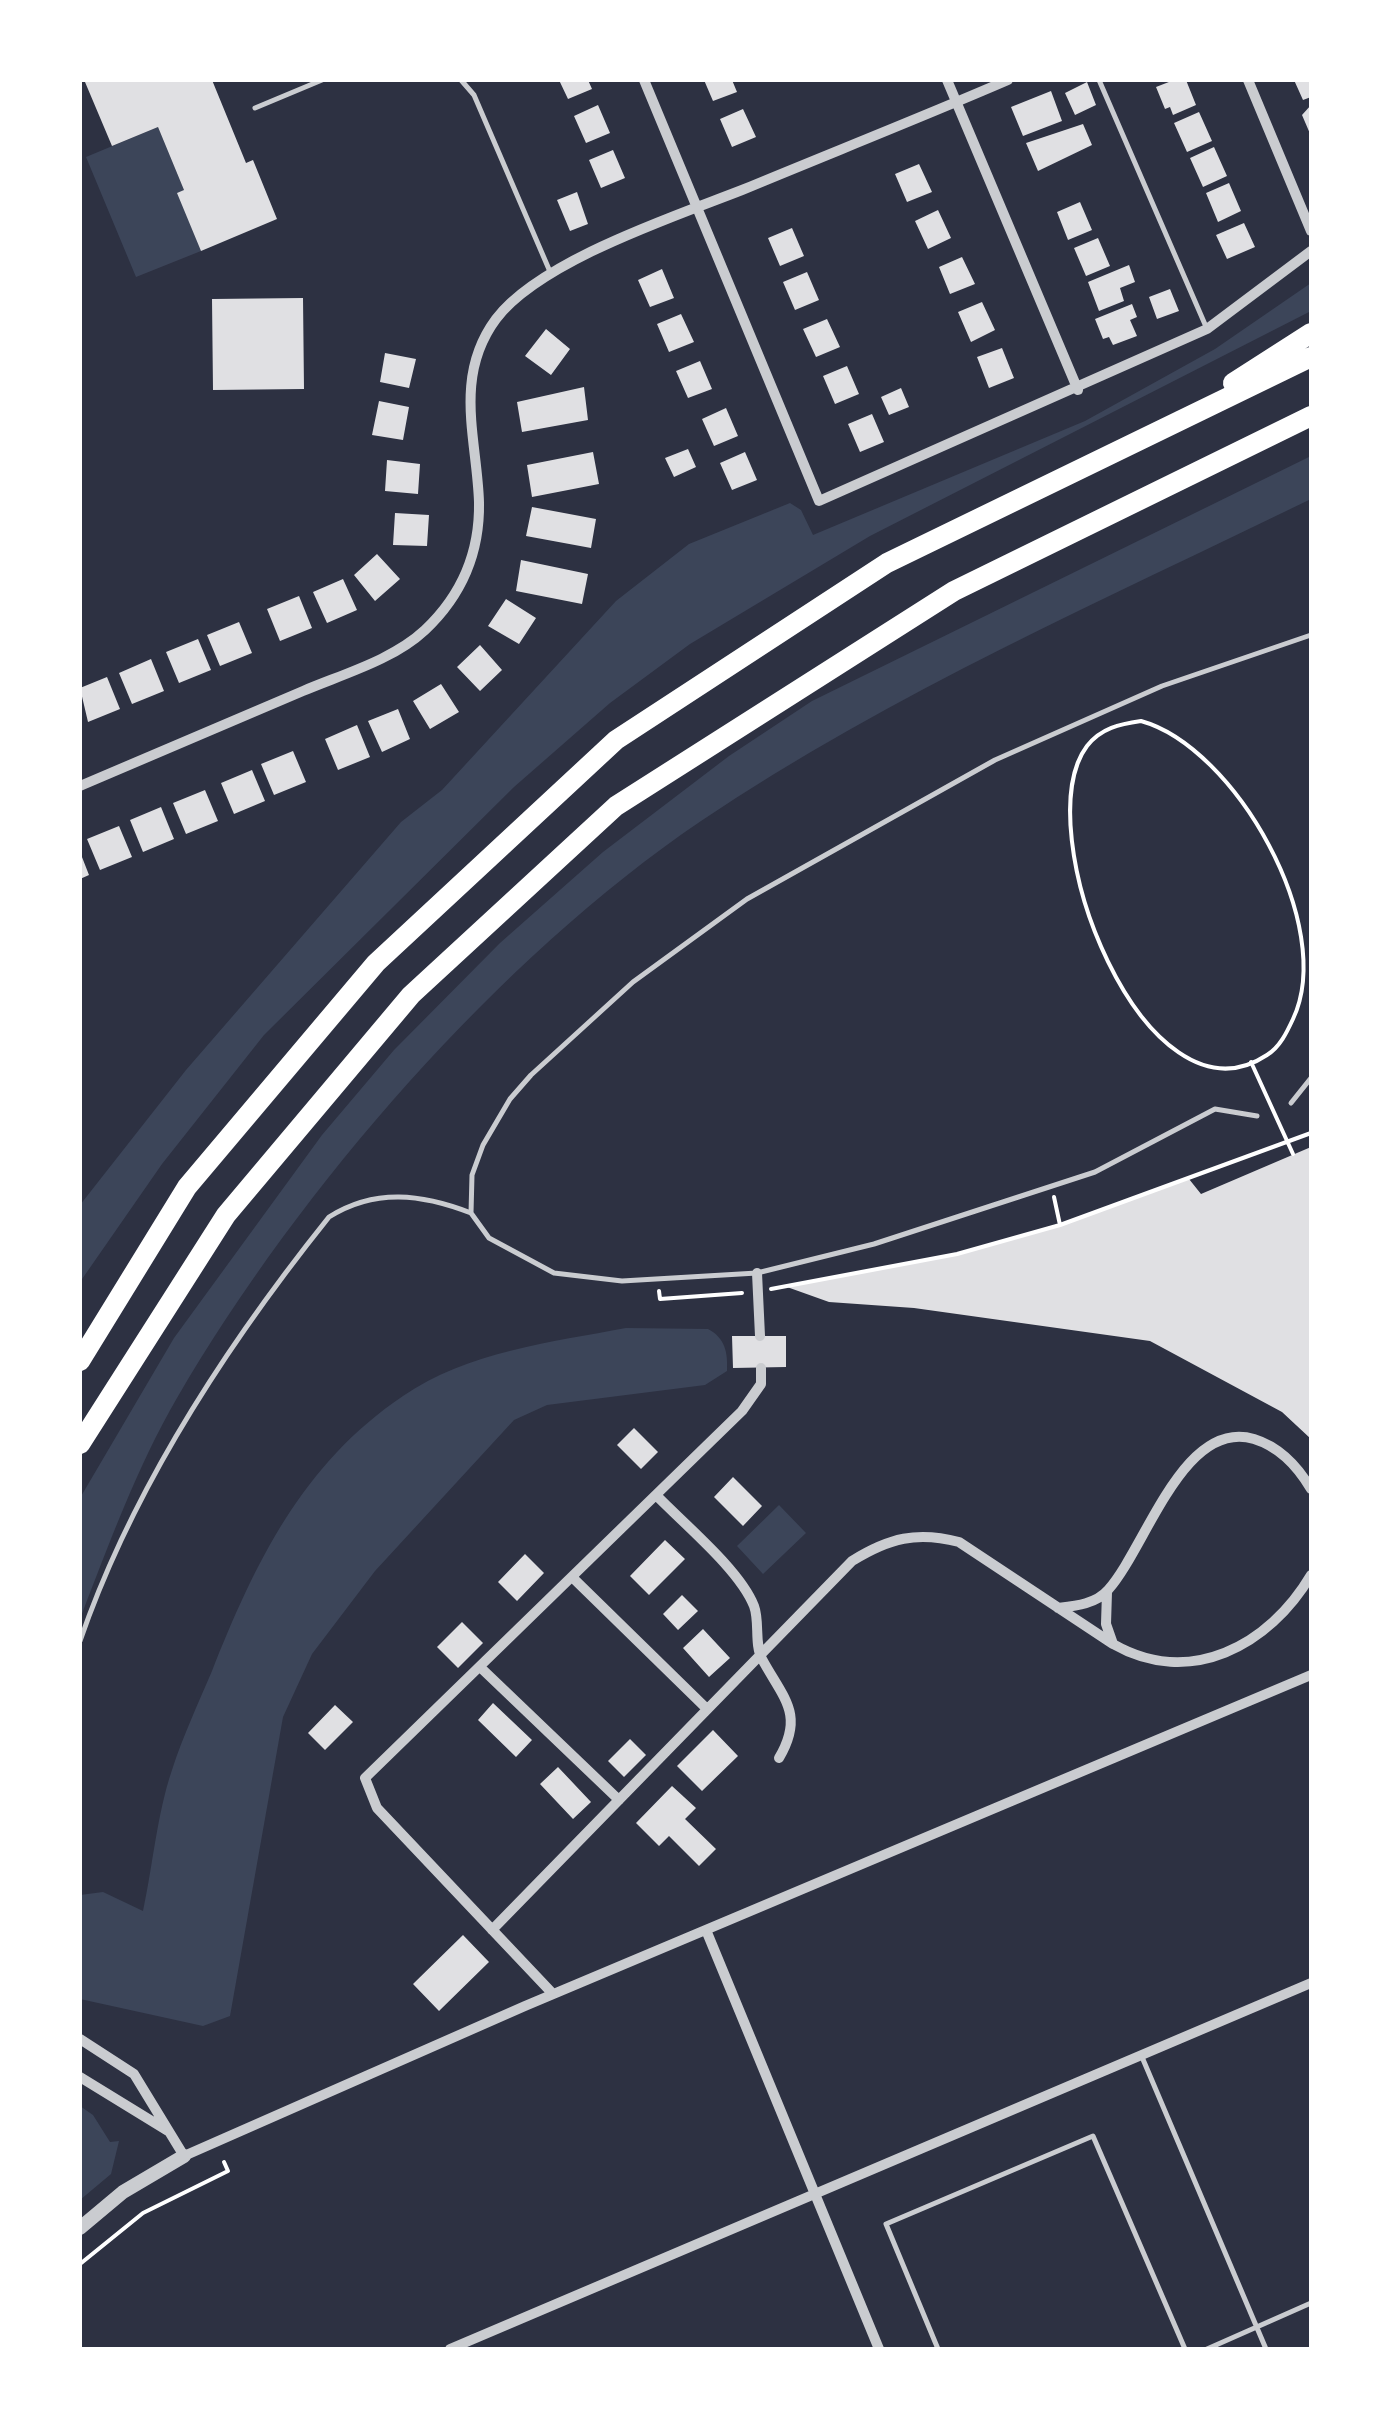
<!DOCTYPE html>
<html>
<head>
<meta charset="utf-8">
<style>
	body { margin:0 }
	#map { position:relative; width:1391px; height:2429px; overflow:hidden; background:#2d3142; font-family:Poppins,sans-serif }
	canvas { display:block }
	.frame { position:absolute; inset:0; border:82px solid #fff; pointer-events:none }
</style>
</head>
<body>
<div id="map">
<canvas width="1391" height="2429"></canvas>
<div class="frame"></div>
</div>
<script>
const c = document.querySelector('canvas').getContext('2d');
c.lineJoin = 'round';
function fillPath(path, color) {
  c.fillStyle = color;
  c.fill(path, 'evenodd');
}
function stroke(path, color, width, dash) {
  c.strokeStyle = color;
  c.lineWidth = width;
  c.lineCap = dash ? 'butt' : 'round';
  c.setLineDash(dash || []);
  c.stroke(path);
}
fillPath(new Path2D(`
	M158 127 184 190 178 193 201 251 136 277 86 157Z
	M1311 283V311L870 536 690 644 610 703 514 787 264 1035 162 1164 80 1282V1205L186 1070 401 822 442 790 616 601 689 544 790 503 801 510 813 535 1085 421 1215 349Z
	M1311 456V499C1104 600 893 692 701 821 499 958 300 1187 177 1398 137 1467 109 1544 80 1619V1498L174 1338 322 1135 394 1050 500 943 603 852 729 756 812 701Z
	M626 1328 708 1329C725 1338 728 1352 727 1371L705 1385 547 1405 514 1420 375 1571 312 1654 283 1717 230 2016 203 2026 80 1999V1895L103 1892 143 1911C153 1865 157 1814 172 1770 183 1736 198 1704 212 1671 255 1563 302 1464 403 1396 467 1352 552 1342 626 1328Z
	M779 1505 806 1533 763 1574 737 1546Z
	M80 2106 93 2115 110 2142 119 2141 111 2174 80 2200Z`), '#3c4559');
fillPath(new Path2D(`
	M212 80 246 163 253 160 277 219 201 251 177 193 184 190 158 127 112 146 85 82Z
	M559 80H588L592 89 568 99Z
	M704 80H732L737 92 713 101Z
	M1174 80H1186L1196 105 1173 115 1170 107 1165 109 1156 87Z
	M1294 80H1311V97L1303 100Z
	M1087 82 1096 105 1075 115 1065 93Z
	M1051 91 1062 121 1023 136 1011 107Z
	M598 105 610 133 586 143 574 116Z
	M1311 105V136L1302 115Z
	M743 109 756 137 732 147 720 119Z
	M1199 112 1212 141 1187 152 1174 123Z
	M1083 124 1092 145 1038 171 1026 143Z
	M1214 147 1227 176 1203 187 1190 158Z
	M613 150 625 178 601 188 589 160Z
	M919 164 932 192 907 202 895 174Z
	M1229 183 1241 211 1218 222 1206 193Z
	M577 192 588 224 570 231 557 200Z
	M1080 202 1092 230 1068 240 1057 212Z
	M938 210 951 238 928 249 915 221Z
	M1244 223 1255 247 1227 259 1216 235Z
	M792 228 804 256 780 266 768 238Z
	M1098 238 1110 266 1086 276 1074 248Z
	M962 257 975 284 950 294 939 267Z
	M1129 265 1135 282 1120 288 1124 301 1099 311 1088 282Z
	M662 269 674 298 650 307 638 280Z
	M807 272 819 300 795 310 783 282Z
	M1170 289 1179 311 1157 319 1149 297Z
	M303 298 304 389 213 390 212 299Z
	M982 302 995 330 971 342 958 312Z
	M1132 304 1137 317 1130 320 1137 336 1113 345 1109 337 1103 339 1095 319Z
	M681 314 694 342 669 352 657 324Z
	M827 319 840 347 816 357 803 329Z
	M546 329 570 349 551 375 525 356Z
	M1002 348 1014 378 989 388 977 357Z
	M385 353 416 359 409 388 380 382Z
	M700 361 712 389 688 398 676 371Z
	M847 366 859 394 835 404 823 376Z
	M584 387 588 420 522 432 517 402Z
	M901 388 909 407 889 415 881 397Z
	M379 401 409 407 403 440 372 435Z
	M726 408 738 436 714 446 702 419Z
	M872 414 884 442 860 452 848 424Z
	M688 449 696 467 674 477 665 458Z
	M593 452 599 484 532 497 527 465Z
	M745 452 757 480 732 490 720 463Z
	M387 460 420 464 418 494 385 491Z
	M532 507 596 519 591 548 526 536Z
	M395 513 429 515 427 546 393 545Z
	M377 554 400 579 375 601 354 575Z
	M521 560 588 574 582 604 516 591Z
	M343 579 357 610 327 623 313 592Z
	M299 596 312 628 280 641 267 609Z
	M506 599 536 618 519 644 488 626Z
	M239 622 252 653 220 666 207 635Z
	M198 639 211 670 179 683 166 652Z
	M480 645 502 670 480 691 457 667Z
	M151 659 164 691 132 704 119 673Z
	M107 677 120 709 88 722 80 688Z
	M441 684 459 712 430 729 413 701Z
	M398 709 410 739 382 752 368 721Z
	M357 725 370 757 338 770 325 739Z
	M293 751 306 782 274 795 261 764Z
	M252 770 265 801 234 814 221 783Z
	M205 790 218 821 186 834 173 803Z
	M161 807 174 839 143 852 130 820Z
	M119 826 132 857 100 870 87 839Z
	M80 852 89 875 80 879Z
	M1311 1147V1439L1282 1412 1150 1341 914 1308 829 1302 787 1287 957 1254 1060 1225 1189 1179 1201 1194Z
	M732 1336H786V1367L733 1368Z
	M634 1428 658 1452 641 1469 617 1445Z
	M733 1477 762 1506 743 1526 714 1497Z
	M665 1540 685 1559 649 1595 630 1576Z
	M525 1554 544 1573 517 1601 498 1582Z
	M682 1595 698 1611 678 1630 663 1614Z
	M462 1622 483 1643 458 1668 437 1647Z
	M703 1629 730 1658 709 1677 683 1648Z
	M493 1703 532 1740 516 1757 478 1720Z
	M335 1705 353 1722 325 1750 308 1733Z
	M713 1730 738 1756 702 1791 677 1766Z
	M630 1739 646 1755 624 1777 608 1761Z
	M558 1767 591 1802 573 1819 540 1784Z
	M672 1786 696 1808 685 1819 716 1849 699 1866 669 1836 659 1846 636 1823Z
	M463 1935 489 1962 439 2011 413 1984Z`), '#e0e0e3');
stroke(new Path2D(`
	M1141 721C1235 747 1337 926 1293 1019 1287 1032 1280 1047 1267 1055 1145 1136 1025 828 1087 746 1101 728 1120 724 1141 721Z
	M1251 1062 1293 1154
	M1060 1225 1311 1133
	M771 1289 957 1254 1060 1225 1054 1197
	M659 1291 660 1299 742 1293
	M80 2264 143 2213 228 2171 224 2162`), '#fff', 4);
stroke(new Path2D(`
	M461 80 474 95 551 274
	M1099 80 1207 329
	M255 108 322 80
	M1291 1103 1311 1078
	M1257 1116 1215 1109 1095 1172 874 1244 757 1273 622 1281 554 1273 489 1238 471 1213 472 1175 483 1145 510 1099 531 1075 633 982 747 899 995 760 1162 686 1311 635
	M80 1641C133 1487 228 1343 329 1217 375 1188 422 1194 471 1213
	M1142 2057 1266 2349
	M938 2349 886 2224 1093 2136 1185 2349
	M1207 2349 1311 2303`), '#caccd0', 5);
stroke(new Path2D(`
	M644 80 819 501 1207 329 1311 251
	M947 80 1078 390
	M1248 80 1311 231
	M80 786C154 754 229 723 303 691 343 674 393 660 425 630 462 595 480 553 479 502 477 439 453 377 496 319 540 261 673 217 742 190 831 153 920 118 1008 80
	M757 1273 760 1336
	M656 1495C684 1524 740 1570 754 1606 760 1622 754 1644 762 1659 783 1698 805 1714 779 1758
	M572 1577 707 1709
	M1107 1592 1106 1624 1113 1644
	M1058 1608C1075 1606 1096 1604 1108 1590 1146 1548 1183 1418 1254 1439 1280 1447 1298 1467 1311 1489
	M480 1667 619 1800
	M492 1930 852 1561C889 1538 917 1531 959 1542L1113 1644C1190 1688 1269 1646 1311 1575
	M706 1930 879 2349
	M553 1994 377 1808 365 1778 742 1411 761 1384V1368
	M80 2039 134 2074 184 2156 525 2006 1311 1675
	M80 2077 168 2131
	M450 2349 1311 1983`), '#caccd0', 10);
stroke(new Path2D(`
	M80 2228 123 2192 184 2156`), '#caccd0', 14);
stroke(new Path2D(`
	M1233 383 1311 333
	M80 1361 187 1187 376 963 616 740 887 563 1311 357
	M80 1444 226 1215 411 995 616 806 954 591 1311 416`), '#fff', 20);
</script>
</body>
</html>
